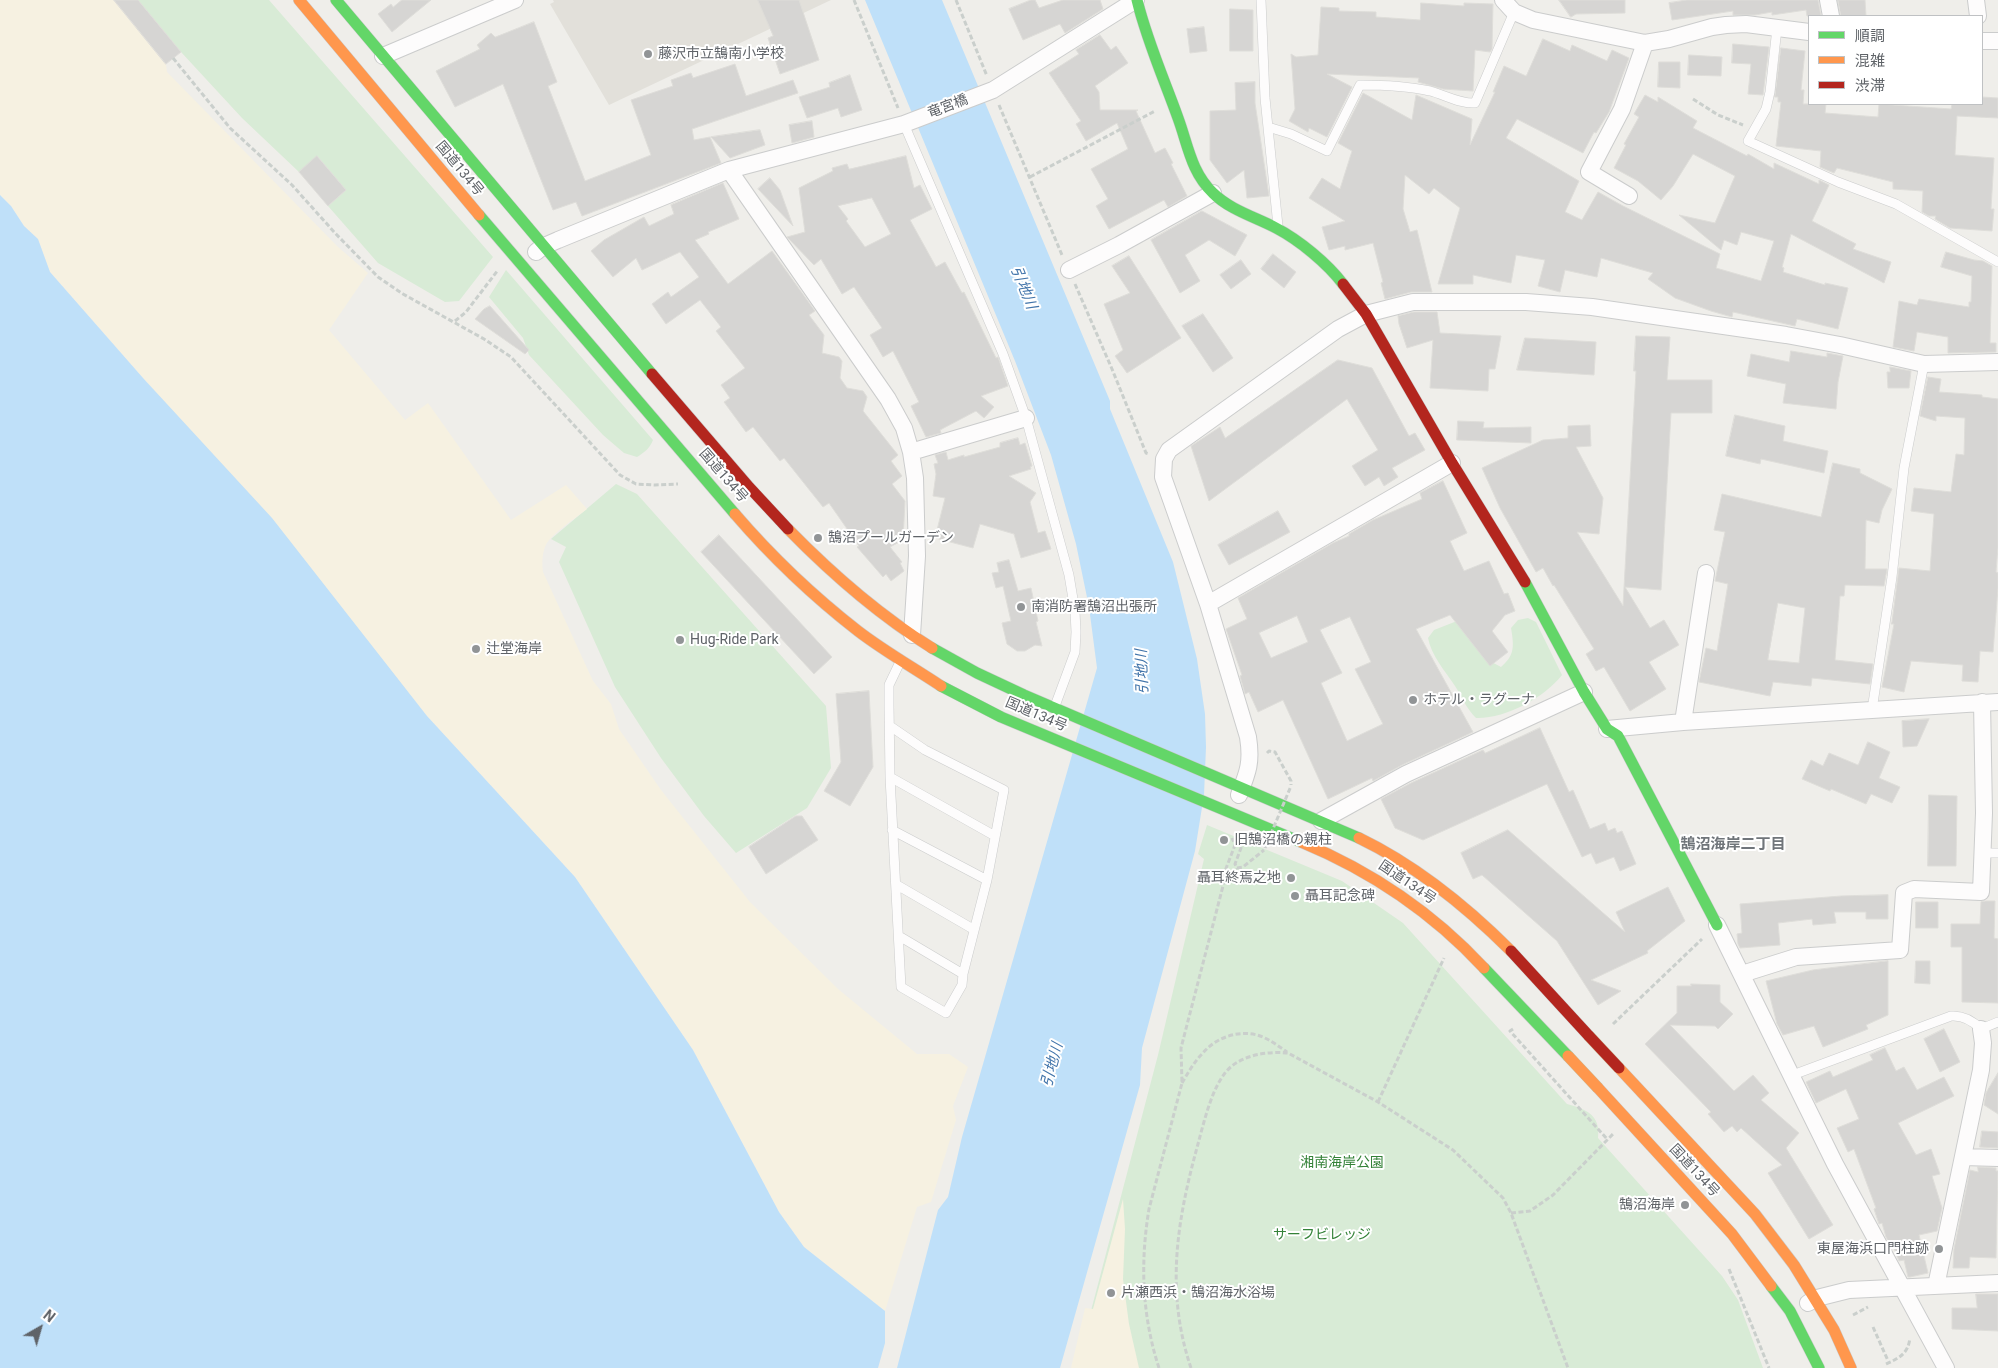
<!DOCTYPE html>
<html>
<head>
<meta charset="utf-8">
<style>
	body { margin:0 }
	#map { position:relative; width:1998px; height:1368px; overflow:hidden; background:#efeeea; font-family:Roboto,"Noto Sans JP",sans-serif }
	canvas { display:block }
	.legend { position:absolute; left:1808px; top:15px; width:175px; height:90px; box-sizing:border-box; background:#fff; border:1px solid #bfc1c3; margin:0; padding:6px 9px; list-style:none; font-size:15px; color:#5f6368 }
	.legend li { display:flex; align-items:center; gap:10px; height:25px }
	.legend b { width:25px; border:1px solid #bfc1c3 }
	.north { position:absolute; left:15px; top:1303px; width:50px; height:50px; -webkit-text-stroke:4px #fff; paint-order:stroke; rotate:38deg; font-size:14px; font-weight:700; line-height:20px; text-align:center; color:#5f6368 }
	.north::after { content:''; display:block; margin:auto; width:18px; height:22px; background:#5f6368; clip-path:polygon(50% 0,100% 100%,50% 72%,0 100%) }
</style>
</head>
<body>
<div id="map">
<canvas width="1998" height="1368"></canvas>
<ul class="legend">
<li><b style="height:6px;background:#63d668"></b>順調</li>
<li><b style="height:6px;background:#ff974d"></b>混雑</li>
<li><b style="height:6px;background:#b3261e"></b>渋滞</li>
</ul>
<div class="north">N</div>
</div>
<script>
const c = document.querySelector('canvas').getContext('2d');
c.lineJoin = 'round';
function fillPath(path, color) {
  c.fillStyle = color;
  c.fill(path, 'evenodd');
}
function stroke(path, color, width, dash) {
  c.strokeStyle = color;
  c.lineWidth = width;
  c.lineCap = dash ? 'butt' : 'round';
  c.setLineDash(dash || []);
  c.stroke(path);
}
function label(font, color, halo, rows, align = 'center') {
  c.font = font + ' Roboto,"Noto Sans JP",sans-serif';
  c.lineWidth = 4;
  c.setLineDash([]);
  c.textBaseline = 'middle';
  c.strokeStyle = halo;
  c.fillStyle = color;
  for (const [text, x, y, turn = 0] of rows) {
    c.save();
    c.translate(x, y);
    c.rotate((+turn || 0) * Math.PI / 180);
    c.textAlign = isNaN(turn) ? turn : align;
    if (halo) c.strokeText(text, 0, 0);
    c.fillText(text, 0, 0);
    c.restore();
  }
}
fillPath(new Path2D(`
	M553 0H831L609 105 550 4 554 2Z`), '#e2e0da');
fillPath(new Path2D(`
	M138 0H269L493 257 459 301 445 302 378 263 328 206 346 190 318 157 299 172 242 118 181 52Z
	M506 270 653 440C650 448 645 452 637 457L624 453 603 435 529 355 523 338 489 297Z
	M616 484 637 494 826 706 831 768 807 808 736 853 704 816 661 758 615 687 559 562 566 547 551 539Z
	M1528 618 1536 622 1562 675C1544 698 1505 719 1476 718 1466 708 1462 697 1455 686 1445 671 1431 655 1428 638L1434 630 1457 621 1488 660 1501 667C1515 655 1514 646 1511 628L1518 620Z
	M1207 825 1342 881 1403 923 1567 1104C1586 1109 1601 1115 1598 1138L1722 1276 1738 1300 1763 1368H1076L1158 1055 1204 859 1198 854Z`), '#d8ebd6');
fillPath(new Path2D(`
	M0 0H114L166 64 167 72 337 246 368 273 329 330 405 420 428 403 511 520 566 485 587 509C576 518 549 535 545 547 542 555 542 564 543 572L593 681 611 704 619 729 661 790 750 902 838 989 917 1054H949L968 1067 953 1106 956 1120 931 1202 917 1207 885 1311 804 1247 779 1212 693 1050 575 877 427 716 143 378 50 272 38 239 24 226 11 206 0 195Z
	M1123 1199 1125 1229 1123 1279 1129 1324 1139 1368H1071L1085 1308 1093 1309Z`), '#f6f1e1');
fillPath(new Path2D(`
	M865 0H942L1110 401V409L1173 562 1197 659 1205 714 1206 747 1204 795 1195 851 1142 1048 1140 1085 1060 1368H897L938 1210 948 1197 962 1137 1097 668 1089 607 1076 544 1051 455 1015 361Z
	M0 195 11 206 24 226 38 239 50 272 143 378 272 518 427 716 575 877 693 1050 779 1212 804 1247 885 1311V1343L878 1368H0Z`), '#bfe0f9');
const building = new Path2D(`
	M114 0H138L181 52 166 64Z
	M402 0H431L392 32 378 14 391 4 393 7Z
	M758 0H799L819 60 780 74 768 38 773 36Z
	M1031 0H1035L1039 8 1063 0H1100L1103 9 1065 33 1060 24 1023 40 1009 9Z
	M1559 0H1625V13L1576 14 1571 17Z
	M1687 0H1818L1821 16H1807L1806 10 1772 15V12L1755 15H1733V11L1672 20 1669 3Z
	M1838 0H1865L1866 16H1841Z
	M1421 3 1464 6V3L1493 4 1492 49 1490 52 1475 50 1473 91 1443 89 1418 82 1419 78 1327 74 1352 87 1327 137 1309 128 1308 132 1289 121 1295 109 1291 54 1296 57 1318 55 1321 7 1339 8V11L1376 12V17L1420 20Z
	M1230 9 1253 10V51H1230Z
	M534 22 557 82 548 86 585 181 651 155 631 100 673 86 671 80 691 73 693 78 735 64 746 96 793 80 798 93 692 129 694 140 710 137 721 163 582 216 576 202 553 210 503 84 455 107 436 71 480 49 477 45 491 33 495 37Z
	M1204 27 1207 51 1190 53 1187 29Z
	M1100 35 1111 50 1116 46 1128 63 1095 86 1099 92 1100 110H1138L1136 111 1155 153 1165 148 1173 163 1171 164 1187 196 1168 207 1164 200 1109 229 1096 206 1108 199 1091 169 1128 149 1117 123 1086 141 1076 124 1081 121 1049 73 1079 54 1076 50Z
	M1543 39 1570 51 1572 45 1607 61 1612 50 1629 58 1609 112 1596 133 1594 132 1583 153 1517 119 1506 138 1579 181 1565 212 1582 220 1598 192 1623 206 1720 254 1716 268 1761 281 1774 241 1741 232 1737 245 1724 240 1721 250 1679 215 1715 223 1735 176 1693 154 1673 186 1661 200 1638 181 1614 168 1626 145 1624 144 1639 117 1634 114 1645 95 1658 102V97L1697 121 1693 128 1747 156 1748 154 1774 169V163L1819 184V180L1829 185 1812 221 1856 244 1853 249 1891 262 1884 283 1791 234 1782 267 1784 268 1783 272 1825 285V283L1848 288 1838 329 1797 319 1795 326 1733 312 1732 317 1711 311 1675 298 1648 279 1653 273 1601 258 1597 277 1565 270 1560 292 1538 286 1545 260 1516 255 1511 283 1473 275V284H1438L1460 208 1434 188 1429 194 1405 175 1403 209 1410 232 1417 230 1432 292H1411L1385 299 1381 283 1383 282 1373 243 1345 250V246L1329 250 1322 227 1345 221 1309 198 1322 178 1340 189 1352 151 1338 143 1363 93 1412 120 1416 95 1472 119 1470 145 1495 92H1493L1504 66 1526 76Z
	M1733 44 1769 47 1763 95 1748 94 1751 64 1732 63Z
	M1781 48 1805 51 1801 90H1804L1803 104H1826L1825 113 1878 117 1879 104 1951 109 1952 104H1982V97L1998 98V118L1957 116 1955 155 1994 158 1991 209H1994L1992 231 1950 228 1935 219 1936 216H1929L1922 212 1923 191 1893 189V182L1837 168 1834 173 1820 167 1821 151 1776 146 1781 102H1778V97H1775Z
	M1689 55 1722 57 1721 76 1688 75Z
	M1659 62H1680V88L1658 87Z
	M850 75 862 110 841 117 838 108 807 118 799 97 830 87 829 83Z
	M1255 82V103L1269 196 1247 198 1244 170 1227 183 1210 160V111L1236 110 1235 83Z
	M812 121 814 137 792 143 789 125Z
	M760 130 765 145 730 158 711 137Z
	M317 156 346 190 328 206 299 172Z
	M906 156 914 188 920 185 932 209 910 220 936 267 945 262 962 293 964 292 996 358 998 357 1008 386 981 396 994 407 984 418 976 411 940 430 941 433 926 437 911 406 919 402 893 351 883 357 870 335 882 328 854 287 842 294 821 259 814 265 787 237 805 232 799 188 833 171 832 168 847 164 849 169ZM872 198 891 234 865 247 846 221 848 219 838 206Z
	M770 178 780 190 793 226 758 189Z
	M723 183 739 219 708 232 709 234 695 240 728 284 772 251 815 311 809 315 824 335 822 353 839 357 842 361 840 378 847 388 863 391 867 397 863 411 898 455 891 461 902 476 892 484 905 501 903 540 890 547 902 562 900 563 904 571 891 581 886 574 883 577 857 547 859 546 829 503 823 507 784 458 780 461 753 427 746 432 724 402 730 398 721 385 745 368 716 331 721 327 700 300 666 324 652 304 668 292 671 297 699 277 680 252 642 270 636 258 613 277 591 251 604 240 644 217 649 226 674 214 671 205Z
	M1202 211 1247 235 1235 256 1209 240 1185 255 1200 281 1180 293 1151 240Z
	M1946 252 1974 260 1983 261 1992 266 1990 343H1996V352L1948 353V337L1917 332 1914 351 1893 347 1899 301 1917 305 1919 299 1969 307V302H1971L1972 276 1941 267Z
	M1273 254 1296 272 1284 288 1261 269Z
	M1129 256 1181 338 1127 373 1115 356 1123 350 1104 304 1130 293 1112 266Z
	M1241 260 1251 274 1231 289 1220 275Z
	M490 306 529 350 525 354 475 319 484 309Z
	M1414 312H1437L1440 333 1501 336 1495 369H1489L1488 391 1430 388 1433 340 1407 348 1399 324 1398 316Z
	M1203 314 1233 358 1213 372 1182 326Z
	M1636 336 1670 337 1667 380H1712V413H1671L1661 590 1625 587 1650 628 1664 620 1679 645 1649 662 1666 689 1630 711 1604 667 1596 671 1586 654 1594 649 1554 585 1553 586 1543 568 1536 572 1500 508 1482 468 1543 440 1568 438V426L1590 425 1591 446 1576 447 1603 498 1599 534 1577 532 1623 606 1636 371H1634Z
	M1525 338 1596 342 1594 375 1517 370Z
	M1791 351 1827 357V353L1843 356 1838 382 1836 409 1783 403 1786 384 1747 376 1751 354 1789 362Z
	M1338 360 1372 368 1409 436 1415 433 1425 450 1392 468 1398 477 1384 486 1379 477 1365 486 1352 466 1378 450 1347 399 1209 501 1191 446 1220 427 1225 438Z
	M1890 367 1911 371 1909 388H1888L1887 372H1890Z
	M1928 377 1941 379 1939 392 1982 395V397L1998 399V547L1996 572 1998 573V588L1993 652 1980 651 1978 682 1962 681 1963 665 1911 661 1904 692 1882 687 1894 624H1891L1892 622 1899 568 1930 571 1934 514 1911 511 1914 488 1951 492 1956 454 1964 455 1965 418 1936 416V421L1920 416Z
	M1735 415 1785 426 1783 441 1828 451 1824 473 1761 459 1760 464 1726 456Z
	M1458 421 1484 422 1483 428 1531 427V443L1457 440Z
	M1018 438 1020 445 1025 443 1032 466 1030 467 1031 469 1009 476 1036 493 1030 502 1038 533 1045 531 1051 549 1021 558 1014 534 980 524 973 548 935 538 945 498 933 496 936 474 934 464 938 463 935 455 946 452 948 460 964 455V457L1000 447V443Z
	M1833 463 1860 469V473L1892 489 1882 510 1879 523 1866 520 1865 569H1887L1884 586 1845 585 1844 596H1840L1835 660 1873 664 1870 684 1812 678 1811 686 1773 682 1770 696 1699 682 1706 648 1717 651 1728 584 1715 581 1725 532 1714 530 1722 494 1821 517ZM1778 603 1805 608 1799 663 1768 660Z
	M1443 481 1467 533 1450 541 1464 571 1489 561 1504 594 1508 593 1515 611 1505 615 1492 631 1508 652 1490 666 1450 615 1416 629 1473 732 1402 765 1373 781 1372 778 1328 799 1283 700 1258 712 1249 692 1245 694 1240 676 1242 675 1226 629 1247 619 1238 598 1333 543 1349 536V534L1373 520 1422 499 1420 493ZM1297 616 1308 642 1271 658 1259 633ZM1350 617 1371 662 1355 669 1383 724 1347 741 1321 683 1342 673 1320 630Z
	M1278 511 1290 532 1229 565 1218 545Z
	M719 535 832 657 814 674 701 552Z
	M1009 560 1018 591 1031 588 1038 621 1036 622 1042 646 1035 645 1025 651H1017L1007 644 1002 623 1011 621 1003 586 996 588 992 573 999 572 997 563Z
	M869 691 873 767 850 806 824 791 841 762 836 694Z
	M1929 719 1917 746 1903 747 1902 721Z
	M1540 728 1569 792 1573 790 1590 829 1605 823 1608 831 1615 828 1617 833 1622 831 1636 864 1620 871 1614 857 1596 864 1591 853 1582 857 1547 784 1423 840 1395 828 1381 799 1411 783 1483 750 1485 753Z
	M1868 742 1890 752 1879 778 1900 787 1892 803 1871 794 1866 804 1831 789 1830 791 1802 779 1811 760 1823 766 1829 753 1858 765Z
	M1929 795 1957 796 1956 866H1928Z
	M796 816H802L818 840 766 874 749 847Z
	M1508 830 1625 932 1616 912 1668 887 1685 921 1647 951 1648 953 1591 980 1621 991 1598 1005 1557 941 1482 875 1473 879 1461 853Z
	M1888 895V919H1866V912H1834L1836 923 1813 925 1812 919 1778 923 1780 945 1740 948 1738 944 1737 934 1742 933 1740 904 1841 896Z
	M1986 901H1995L1994 938 1998 939V1003L1962 1002V947H1951V924H1980L1981 902Z
	M1916 902H1938V928H1916Z
	M1888 961V1015L1866 1025 1868 1029 1823 1047 1814 1026 1783 1035 1777 1024 1766 981 1813 970Z
	M1916 961H1930V984L1915 983Z
	M1691 984 1720 985V1002L1733 1014 1718 1029 1715 1026 1670 1025 1734 1091 1753 1075 1769 1093 1761 1100 1799 1133 1786 1148 1833 1225 1809 1239 1768 1173 1782 1165 1741 1128 1737 1132 1732 1126 1724 1132 1708 1114 1711 1112 1645 1044 1677 1013V986H1691Z
	M1944 1029 1960 1062 1940 1072 1924 1039Z
	M1885 1048 1896 1071 1904 1067 1917 1090 1944 1077 1954 1096 1898 1123 1916 1155 1931 1149 1940 1174 1932 1176 1942 1208 1937 1231 1919 1235 1928 1273 1910 1277H1908L1904 1260 1899 1261 1892 1243 1890 1244 1886 1237 1882 1223 1879 1224 1874 1209 1876 1208 1854 1149 1848 1152 1837 1128 1859 1119 1846 1089 1816 1103 1806 1082 1830 1071 1833 1077 1873 1060 1870 1055Z
	M1998 1073V1114L1984 1105 1986 1093Z
	M1982 1131 1998 1132V1148L1980 1147Z
	M1978 1167 1996 1168V1171H1998L1996 1258 1970 1257 1969 1268H1953L1954 1249 1970 1170 1978 1172Z
	M1976 1294H1998V1331L1952 1329V1308H1977Z`);
fillPath(building, '#d6d5d3');
stroke(building, '#deddd9', 1);
const lane = new Path2D(`
	M1261 0 1265 98 1278 226
	M1777 28 1770 92 1766 109 1748 141 1838 182 1896 204 1998 262
	M904 124 1003 354 1026 418 1069 575 1075 611 1076 632 1075 652 1055 706
	M1268 127 1291 134 1327 151 1360 85C1384 85 1407 86 1430 91 1445 95 1460 104 1475 103L1514 12
	M900 662 889 685V705L890 777 901 987 946 1013 962 985 963 974
	M1872 710 1892 577 1904 468 1924 364
	M890 726 925 750 1004 790 987 880 963 974 899 936
	M890 777 995 836
	M892 830 987 880
	M1984 853H1998
	M897 885 973 929
	M1790 1076 1951 1016C1963 1015 1973 1021 1981 1029L1998 1022`);
const street = new Path2D(`
	M1503 0 1514 12 1533 20 1645 43 1669 39 1712 27 1726 25 1746 24 1809 32
	M1828 0 1831 16
	M1976 0 1978 16
	M1982 41H1998
	M383 56 515 0
	M729 170 888 399 904 428 911 452 915 478 917 556 912 635
	M1629 196 1589 172 1622 109 1645 43
	M536 252 542 247 558 240 729 170 904 124 993 90 1136 0
	M1069 270 1119 245 1213 193
	M911 452 1026 418
	M1208 604 1163 477 1164 459 1169 450 1338 329 1366 314 1413 302H1526L1592 307 1786 335 1840 345 1924 364 1998 362
	M1683 722 1706 573
	M1607 729 1683 722 1998 702
	M1239 795C1248 772 1252 762 1248 737L1208 604 1452 463
	M1321 821 1406 774 1584 692
	M1717 925 1835 1164 1946 1368
	M1742 974 1796 957 1900 950 1904 893 1914 889 1981 892 1984 813 1982 702
	M1963 1157 1998 1158
	M1936 1286 1981 1070 1983 1043 1981 1029
	M1808 1303 1817 1298 1849 1290 1998 1283`);
const fast = new Path2D(`
	M336 0 652 374
	M1137 0C1147 41 1164 79 1178 118 1188 145 1191 172 1213 193 1230 210 1255 217 1276 228 1299 240 1327 263 1343 284
	M479 215 735 514
	M1525 582 1584 692 1607 729 1618 736 1717 925
	M932 648 977 673 1024 695 1359 838
	M941 686 1001 717 1301 842
	M1484 968 1568 1056
	M1771 1286 1790 1311 1819 1368`);
const slow = new Path2D(`
	M299 0 479 215
	M735 514C772 557 813 596 858 631 884 651 914 668 941 686
	M788 529C832 574 879 615 932 648
	M1359 838C1417 866 1466 906 1511 951
	M1301 842C1371 871 1433 913 1484 968
	M1619 1068 1755 1214 1794 1265 1834 1330 1851 1368
	M1598 1088 1732 1234 1771 1286`);
const jam = new Path2D(`
	M1343 284 1366 314 1452 463 1525 582
	M652 374 749 487 788 529
	M1511 951 1589 1036`);
stroke(lane, '#cbcccc', 10);
stroke(street, '#cbcccc', 18);
stroke(fast, '#cacacb', 12);
stroke(slow, '#cacacb', 12);
stroke(jam, '#cacacb', 12);
stroke(new Path2D(`
	M854 0 898 108
	M956 0 987 76
	M173 58 230 128 292 185 335 233 378 277 403 294 484 339 511 357 620 475 636 484 655 485 678 484
	M1693 99 1718 115 1743 125
	M999 105 1062 255
	M1030 177 1155 111
	M1075 284 1112 369 1146 453 1149 454
	M455 321 466 312 498 270
	M1267 753 1269 751 1275 752 1291 781V785
	M1244 840 1235 864 1237 868 1243 867 1264 850
	M1613 1024 1702 939
	M1513 1029 1510 1031 1607 1139
	M1182 1083C1188 1073 1194 1062 1202 1054 1215 1038 1237 1030 1257 1035 1268 1038 1278 1046 1287 1052
	M1378 1102 1444 958
	M1511 1213 1530 1211 1553 1195 1613 1134
	M1729 1269 1769 1368
	M1853 1315 1868 1307
	M1873 1327 1889 1363
	M1886 1364C1899 1358 1908 1354 1910 1338
	M1159 1368C1142 1316 1140 1263 1149 1209L1182 1083 1181 1048 1223 886 1225 871 1235 845 1232 838
	M1191 1368C1165 1291 1177 1220 1198 1144 1204 1122 1211 1091 1225 1073 1239 1055 1267 1051 1288 1053L1378 1102 1453 1150 1503 1198 1511 1213 1568 1368`), '#cacfcc', 3, [5, 2.5]);
stroke(lane, '#fdfcfc', 9);
stroke(street, '#fdfcfc', 16);
stroke(fast, '#63d668', 11);
stroke(slow, '#ff974d', 11);
stroke(jam, '#b3261e', 11);
const slowBridge = new Path2D(`
	M1568 1056 1598 1088`);
const jamBridge = new Path2D(`
	M1589 1036 1619 1068`);
stroke(slowBridge, '#c8b996', 12, []);
stroke(jamBridge, '#c8b996', 12, []);
stroke(new Path2D(`
	M1265 848 1291 786`), '#cacfcc', 3, [5, 2.5]);
stroke(slowBridge, '#ff974d', 11);
stroke(jamBridge, '#b3261e', 11);
for (const [x, y, r, color] of [
	[648,54,5,"#919496"],
	[818,538,5,"#919496"],
	[1021,607,5,"#919496"],
	[680,640,5,"#919496"],
	[476,649,5,"#919496"],
	[1413,700,5,"#919496"],
	[1224,840,5,"#919496"],
	[1291,878,5,"#919496"],
	[1295,896,5,"#919496"],
	[1685,1205,5,"#919496"],
	[1939,1249,5,"#919496"],
	[1111,1293,5,"#919496"]
]) {
  const dot = new Path2D();
  dot.arc(x, y, r, 0, 2 * Math.PI);
  c.fillStyle = color;
  c.fill(dot);
  stroke(dot, '#fff', 2);
}
label('14px', '#5f6368', '#fff', [
	["藤沢市立鵠南小学校",658,54],
	["鵠沼プールガーデン",828,538],
	["南消防署鵠沼出張所",1031,607],
	["Hug-Ride Park",690,640],
	["辻堂海岸",486,649],
	["ホテル・ラグーナ",1423,700],
	["旧鵠沼橋の親柱",1234,840],
	["聶耳終焉之地",1281,878,"right"],
	["聶耳記念碑",1305,896],
	["鵠沼海岸",1675,1205,"right"],
	["東屋海浜口門柱跡",1929,1249,"right"],
	["片瀬西浜・鵠沼海水浴場",1121,1293]
], 'left');
label('14px', '#5f6368', '#fff', [
	["竜宮橋",948,107,-21],
	["国道134号",459,169,50],
	["国道134号",723,476,49],
	["国道134号",1036,715,23],
	["国道134号",1407,883,34],
	["国道134号",1694,1171,47]
]);
label('14px', '#348238', '#fff', [
	["湘南海岸公園",1342,1163],
	["サーフビレッジ",1322,1235]
]);
label('italic 15px', '#4174aa', '#fff', [
	["引地川",1023,288,68],
	["引地川",1143,672,-92],
	["引地川",1053,1065,-75]
]);
label('bold 15px', '#70757a', '#fff', [
	["鵠沼海岸二丁目",1733,845]
]);
</script>
</body>
</html>
